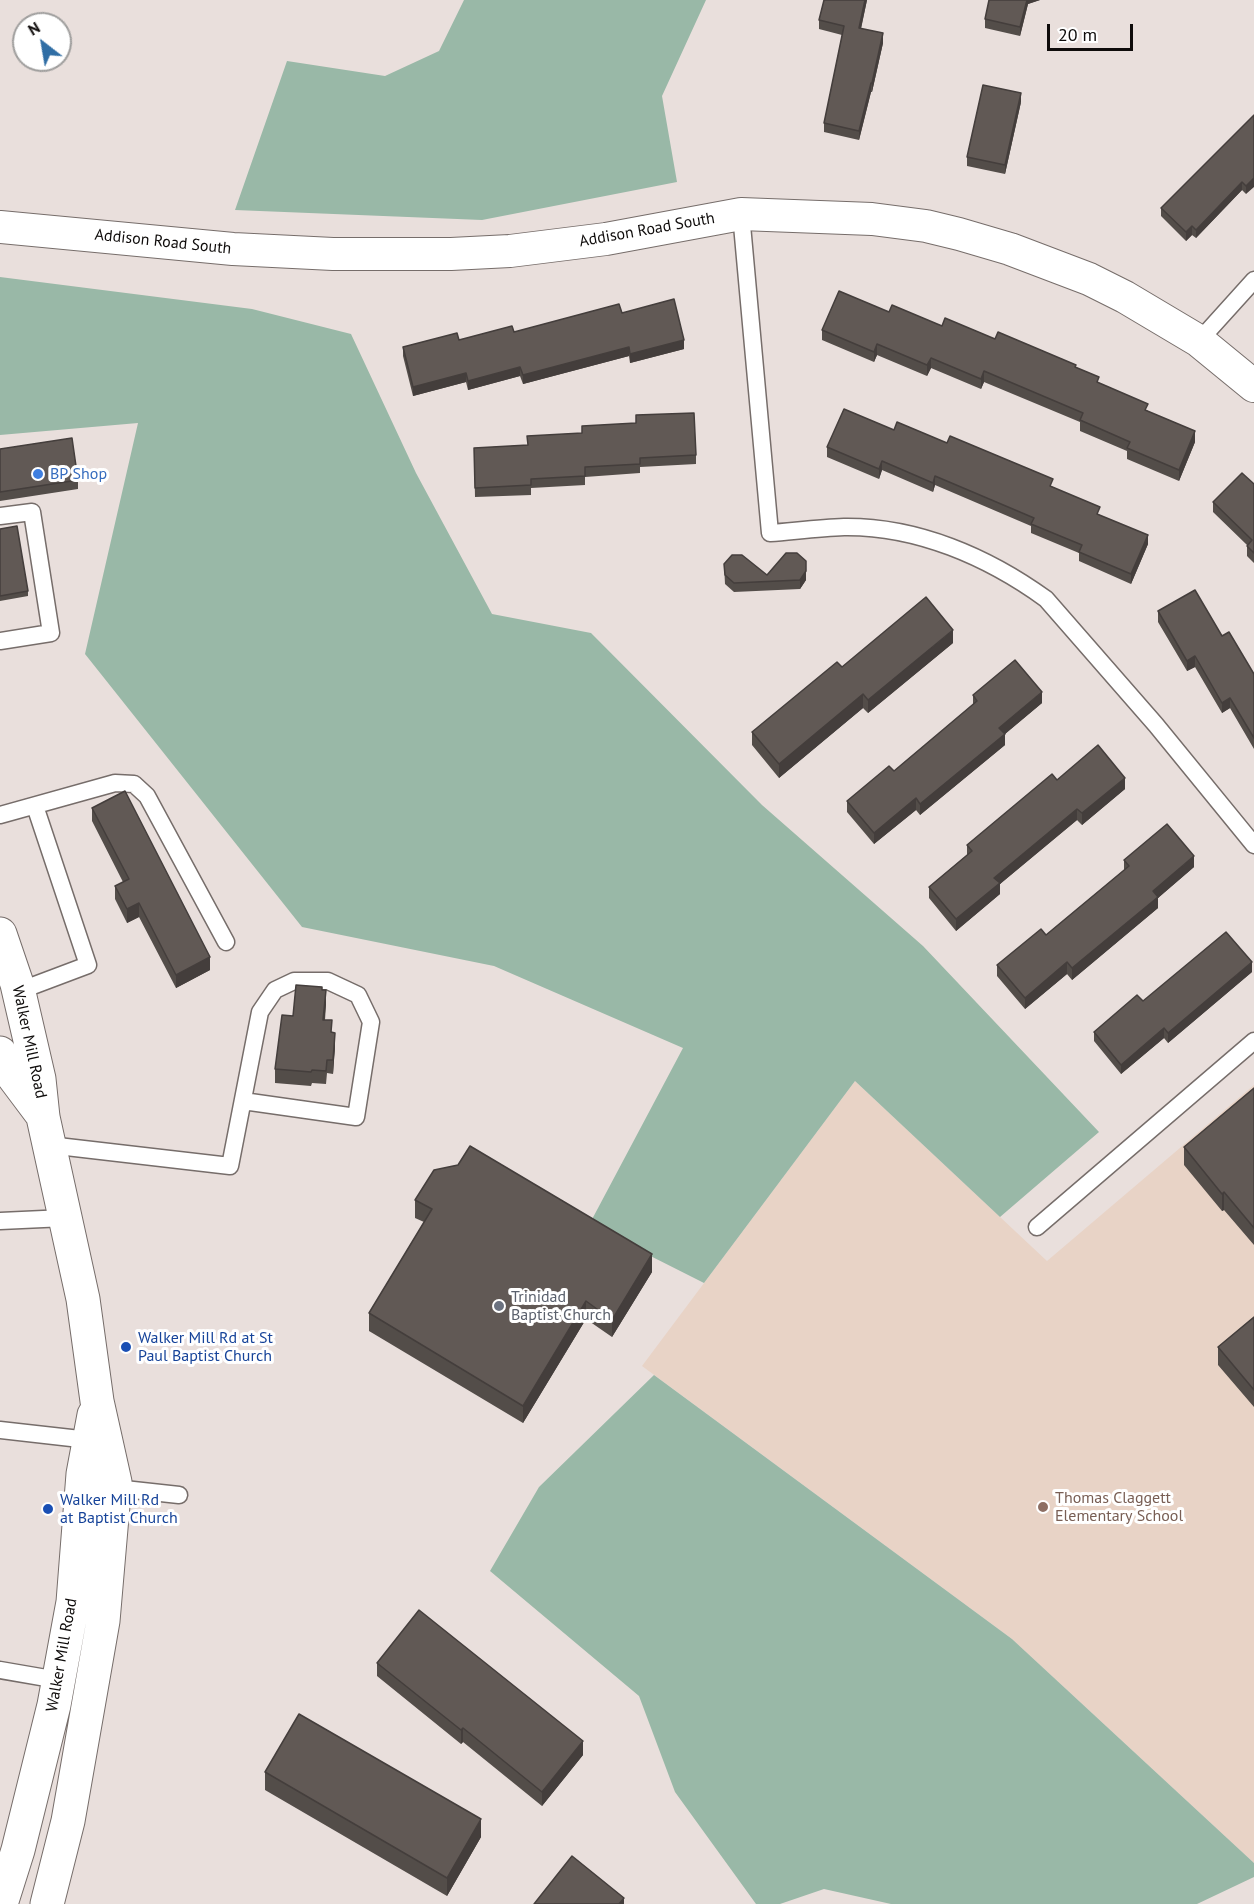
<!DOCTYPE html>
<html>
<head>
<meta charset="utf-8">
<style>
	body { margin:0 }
	#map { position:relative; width:1254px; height:1904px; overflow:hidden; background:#e9dfdc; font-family:"PT Sans",sans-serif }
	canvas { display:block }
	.north { position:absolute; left:12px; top:12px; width:60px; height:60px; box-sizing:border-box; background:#fff; border:2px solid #9f9e9d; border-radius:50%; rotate:329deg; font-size:16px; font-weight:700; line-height:24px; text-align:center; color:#0f0c0b }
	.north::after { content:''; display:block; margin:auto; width:21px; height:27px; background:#306ea5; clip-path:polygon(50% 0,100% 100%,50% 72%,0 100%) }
	.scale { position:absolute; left:1047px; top:24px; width:86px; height:27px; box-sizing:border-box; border:3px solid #0f0c0b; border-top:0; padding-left:8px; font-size:18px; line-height:21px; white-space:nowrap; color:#0f0c0b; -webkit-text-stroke:4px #fff; paint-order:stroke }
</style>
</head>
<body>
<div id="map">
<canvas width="1254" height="1904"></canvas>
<div class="north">N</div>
<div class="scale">20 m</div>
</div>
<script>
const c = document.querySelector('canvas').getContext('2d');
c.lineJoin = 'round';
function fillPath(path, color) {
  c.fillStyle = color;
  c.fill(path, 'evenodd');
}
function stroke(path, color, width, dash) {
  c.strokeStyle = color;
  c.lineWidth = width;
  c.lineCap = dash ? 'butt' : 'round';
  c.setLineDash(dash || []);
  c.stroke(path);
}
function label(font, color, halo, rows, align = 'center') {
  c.font = font + ' "PT Sans",sans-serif';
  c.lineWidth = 6;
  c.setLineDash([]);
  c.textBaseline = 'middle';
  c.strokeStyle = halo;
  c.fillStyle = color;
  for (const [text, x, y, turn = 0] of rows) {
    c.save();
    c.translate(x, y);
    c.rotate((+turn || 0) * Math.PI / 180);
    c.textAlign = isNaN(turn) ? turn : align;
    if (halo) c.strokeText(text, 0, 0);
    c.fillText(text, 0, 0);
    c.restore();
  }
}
fillPath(new Path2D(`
	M855 1081 1047 1261 1254 1085V1863L1012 1639 642 1366Z`), '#e8d3c6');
fillPath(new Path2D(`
	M464 0H706L662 96 677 182 482 220 235 210 287 61 385 76 439 51Z
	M0 277 252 309 351 334 416 473 492 614 591 633 762 805 923 946 1099 1132 1000 1217 855 1081 704 1283 589 1225 683 1048 494 966 302 927 85 654 138 423 0 435Z
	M654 1375 1012 1639 1254 1863V1877L1197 1904H891L824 1889 780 1904H756L675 1792 639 1696 490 1571 539 1487Z`), '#99b8a7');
const service = new Path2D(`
	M741 214 770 533C795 531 820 528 844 527 917 526 988 557 1046 599L1156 725 1254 845
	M1199 341 1254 280
	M0 516 32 512 51 633 0 641
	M0 815 115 783 134 784 147 796 226 942
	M19 991 88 965 35 806
	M49 1145 230 1166 260 1012 275 990 294 981H328L358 995 371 1022 356 1117 243 1101
	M0 1221 65 1218
	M1037 1227 1254 1041
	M0 1430 89 1440
	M115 1488 179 1495
	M0 1670 58 1680`);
const minor = new Path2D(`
	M0 227 233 249 333 254H451L510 251 606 239 741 214 872 219 926 226 959 234 1010 249 1089 279 1125 297 1199 341 1254 386`);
const primary = new Path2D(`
	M0 934 17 984 39 1079 43 1117 83 1299 97 1401 115 1482 103 1621 68 1821 47 1904
	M0 1053 7 1068 43 1116
	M1 1904 18 1850 54 1705 73 1602 83 1474 94 1415`);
stroke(service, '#766d6a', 19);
stroke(minor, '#766d6a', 34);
stroke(primary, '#766d6a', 35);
stroke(service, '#fff', 16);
stroke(minor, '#fff', 32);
stroke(primary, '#fff', 33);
fillPath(new Path2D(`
	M824 0H867L861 29 883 43 872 92H871L859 140 824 132V123L842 35 819 29V20Z
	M989 0H1040L1028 4 1020 36 985 28V19Z
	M1021 102 1005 174 967 166V157Z
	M1254 115 1246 194 1242 190 1196 238 1192 235 1186 241 1161 216V208Z
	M889 312 995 339 1076 367 1099 383 1148 411 1195 442 1179 481 1127 459V451L1080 431V422L984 382 981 389 931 368 927 376 877 355 874 362 822 340V330Z
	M622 313 684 349 630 363 629 356 523 384 520 376 468 390 466 382 413 396 403 356V347L514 332Z
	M636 415 696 455V464L640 467V473L585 477V485L531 488V495L475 497 474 448 528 445 636 423Z
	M894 430 1053 487 1148 544 1131 584 1079 561V553L1031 533V526L935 485 933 492 882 470 879 479 827 457V447Z
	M0 449 78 480V489L0 501Z
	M1254 484V563L1247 556V545L1213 512V502Z
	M0 529 28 591V596L0 601Z
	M724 564 767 575 806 580 800 589 734 592 725 584Z
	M1158 611 1222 636 1254 674V749L1230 708 1222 713 1195 667 1187 671 1158 622Z
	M953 643 868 713 863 708 779 778 752 745V732L842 667Z
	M973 695 1042 703 1005 734V745L920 815 916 810 874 844 847 812V801L894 771 973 705Z
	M1057 780 1125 789 1082 825 1077 820 1000 884V894L956 931 929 898V887L967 855V845Z
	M92 808 210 970 176 988 139 917 127 923 115 899V886L123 882 92 821Z
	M1124 860 1194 867 1158 898V908L1072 980 1067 974 1025 1009 997 976V965L1046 935 1124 870Z
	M1252 972 1168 1043 1164 1038 1121 1074 1094 1041V1032L1143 1001Z
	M322 990 326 1004 325 1020 332 1033 335 1046 333 1074 327 1073 326 1084 312 1083 311 1086 275 1083V1069L293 1016Z
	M1254 1088V1245L1224 1210 1222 1211 1184 1165V1147Z
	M415 1200 652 1272 612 1337 586 1319 523 1423 369 1331V1313L424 1222 415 1218Z
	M1254 1317V1407L1218 1365V1347Z
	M377 1663 583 1755 542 1806 463 1742 461 1744 377 1676Z
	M265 1772 481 1837 447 1896 265 1790Z`), '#534d49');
fillPath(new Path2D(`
	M865 0H867L859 37V28Z
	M1027 0H1040L1028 4 1020 36V27Z
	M883 33V43L872 92V83Z
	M871 83V92L859 140V131Z
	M1021 93V102L1005 174V165Z
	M1254 178V187L1246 194V186Z
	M1242 182V190L1196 238V230Z
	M1192 226V235L1186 241V232Z
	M684 340V349L630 363V354Z
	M877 344V355L874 362V352Z
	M629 347V356L523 384V375Z
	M931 358V368L927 376V365Z
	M520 367V376L468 390V381Z
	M984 371V382L981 389V379Z
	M466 373V382L413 396V387Z
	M1195 431V442L1179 481V470Z
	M882 461V470L879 479V469Z
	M935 476V485L933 492V483Z
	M1148 535V544L1131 584V574Z
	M806 571V580L800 589V580Z
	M953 630V643L868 713V700Z
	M1195 656V667L1187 671V661Z
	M1042 692V703L1005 734V745L920 815V804L999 728Z
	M863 694V708L779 778V764Z
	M1230 698V708L1222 713V703Z
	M1125 778V789L1082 825V813Z
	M916 798V810L874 844V833Z
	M1077 809V820L1000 884V894L956 931V919L994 878Z
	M1194 856V867L1158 898V908L1072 980V968L1153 891Z
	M139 903V917L127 923V909Z
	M210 957V970L176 988V975Z
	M1067 962V974L1025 1009V998Z
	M1252 962V972L1168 1043V1033Z
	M326 990V1004L323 1033V1020Z
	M1164 1028V1038L1121 1074V1065Z
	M335 1033V1046L333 1074V1060Z
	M1224 1192V1210L1222 1211V1194Z
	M652 1254V1272L612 1337V1320Z
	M586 1301V1319L523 1423V1406Z
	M463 1728V1742L461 1744V1730Z
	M583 1741V1755L542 1806V1792Z
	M481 1819V1837L447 1896V1878Z
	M624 1898V1904H619Z`), '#443e3c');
const building = new Path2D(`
	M824 0H865L859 28 883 33 872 83H871L859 131 824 123 844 26 819 20Z
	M989 0H1027L1020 27 985 19Z
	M983 85 1021 93 1005 165 967 157Z
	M1254 115V178L1246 186 1242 182 1196 230 1192 226 1186 232 1161 208Z
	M839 291 889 312 892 305 942 326 945 318 995 339 998 332 1076 365 1075 367 1099 377 1097 382 1148 404 1145 410 1195 431 1179 470 1127 448 1130 442 1080 420 1083 413 984 371 981 379 931 358 927 365 877 344 874 352 822 330Z
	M674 299 684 340 630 354 629 347 523 375 520 367 468 381 466 373 413 387 403 347 457 333 459 340 512 326 514 332 619 304 622 313Z
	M844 409 894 430 897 422 947 443 950 436 1053 479 1050 486 1100 507 1097 514 1148 535 1131 574 1079 552 1082 545 1031 524 1034 518 935 476 933 483 882 461 879 469 827 447Z
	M694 413 696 455 640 458V464L585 467V476L531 479V485L475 488 474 448 528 445 527 436 582 433V426L636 423V415Z
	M72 438 78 480 0 492V449Z
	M1242 473 1254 484V553L1247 546 1252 540 1213 502Z
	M17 526 28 591 0 596V529Z
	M786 553H797L806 561V571L800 580 734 583 725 575 724 564 732 555H742L767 575Z
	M1195 590 1222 636 1229 632 1254 674V738L1230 698 1222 703 1195 656 1187 661 1158 611Z
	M926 597 953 630 868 700 863 694 779 764 752 732 837 662 842 667Z
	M1015 660 1042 692 999 728 1005 734 920 804 916 798 874 833 847 801 889 766 894 771 977 701 973 695Z
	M1098 745 1125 778 1082 813 1077 809 994 878 1000 883 956 919 929 887 972 851 967 845 1052 774 1057 780Z
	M125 791 210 957 176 975 139 903 127 909 115 886 129 879 92 808Z
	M1167 824 1194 856 1153 891 1158 897 1072 968 1067 962 1025 998 997 965 1041 929 1046 935 1129 866 1124 860Z
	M1226 932 1252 962 1168 1033 1164 1028 1121 1065 1094 1032 1137 995 1143 1001Z
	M296 985 322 987V990H326L323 1020H332L331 1032 335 1033 333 1060H327L326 1071 312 1070 311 1072 275 1069 282 1015 293 1016Z
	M1254 1088V1228L1224 1192 1222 1194 1184 1147Z
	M470 1146 652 1254 612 1320 586 1301 523 1406 369 1313 432 1209 415 1200 434 1170 458 1165Z
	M1254 1317V1390L1218 1347Z
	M419 1610 583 1741 542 1792 463 1728 461 1730 377 1663Z
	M299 1714 481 1819 447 1878 265 1772Z
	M572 1856 624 1898 619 1904H534Z`);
fillPath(building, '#615955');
stroke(building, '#443e3c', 1.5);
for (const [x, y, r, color] of [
	[38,474,6,"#3f7fe0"],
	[499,1306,6,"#6b7280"],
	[126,1347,6,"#1a4fb4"],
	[1043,1507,6,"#8d6e63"],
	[48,1509,6,"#1a4fb4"]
]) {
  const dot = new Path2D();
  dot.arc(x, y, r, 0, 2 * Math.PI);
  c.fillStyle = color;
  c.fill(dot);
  stroke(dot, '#fff', 2);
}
label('16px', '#0f0c0b', '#fff', [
	["Addison Road South",647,230,-10],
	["Addison Road South",163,242,6],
	["Walker Mill Road",29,1042,78],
	["Walker Mill Road",62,1655,-80]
]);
label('16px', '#366cbe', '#fff', [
	["BP Shop",50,474]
], 'left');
label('16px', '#5b616d', '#fff', [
	["Trinidad",511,1297],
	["Baptist Church",511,1315]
], 'left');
label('16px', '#164399', '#fff', [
	["Walker Mill Rd at St",138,1338],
	["Paul Baptist Church",138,1356],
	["Walker Mill Rd",60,1500],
	["at Baptist Church",60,1518]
], 'left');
label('16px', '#785e54', '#fff', [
	["Thomas Claggett",1055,1498],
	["Elementary School",1055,1516]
], 'left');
</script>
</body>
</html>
